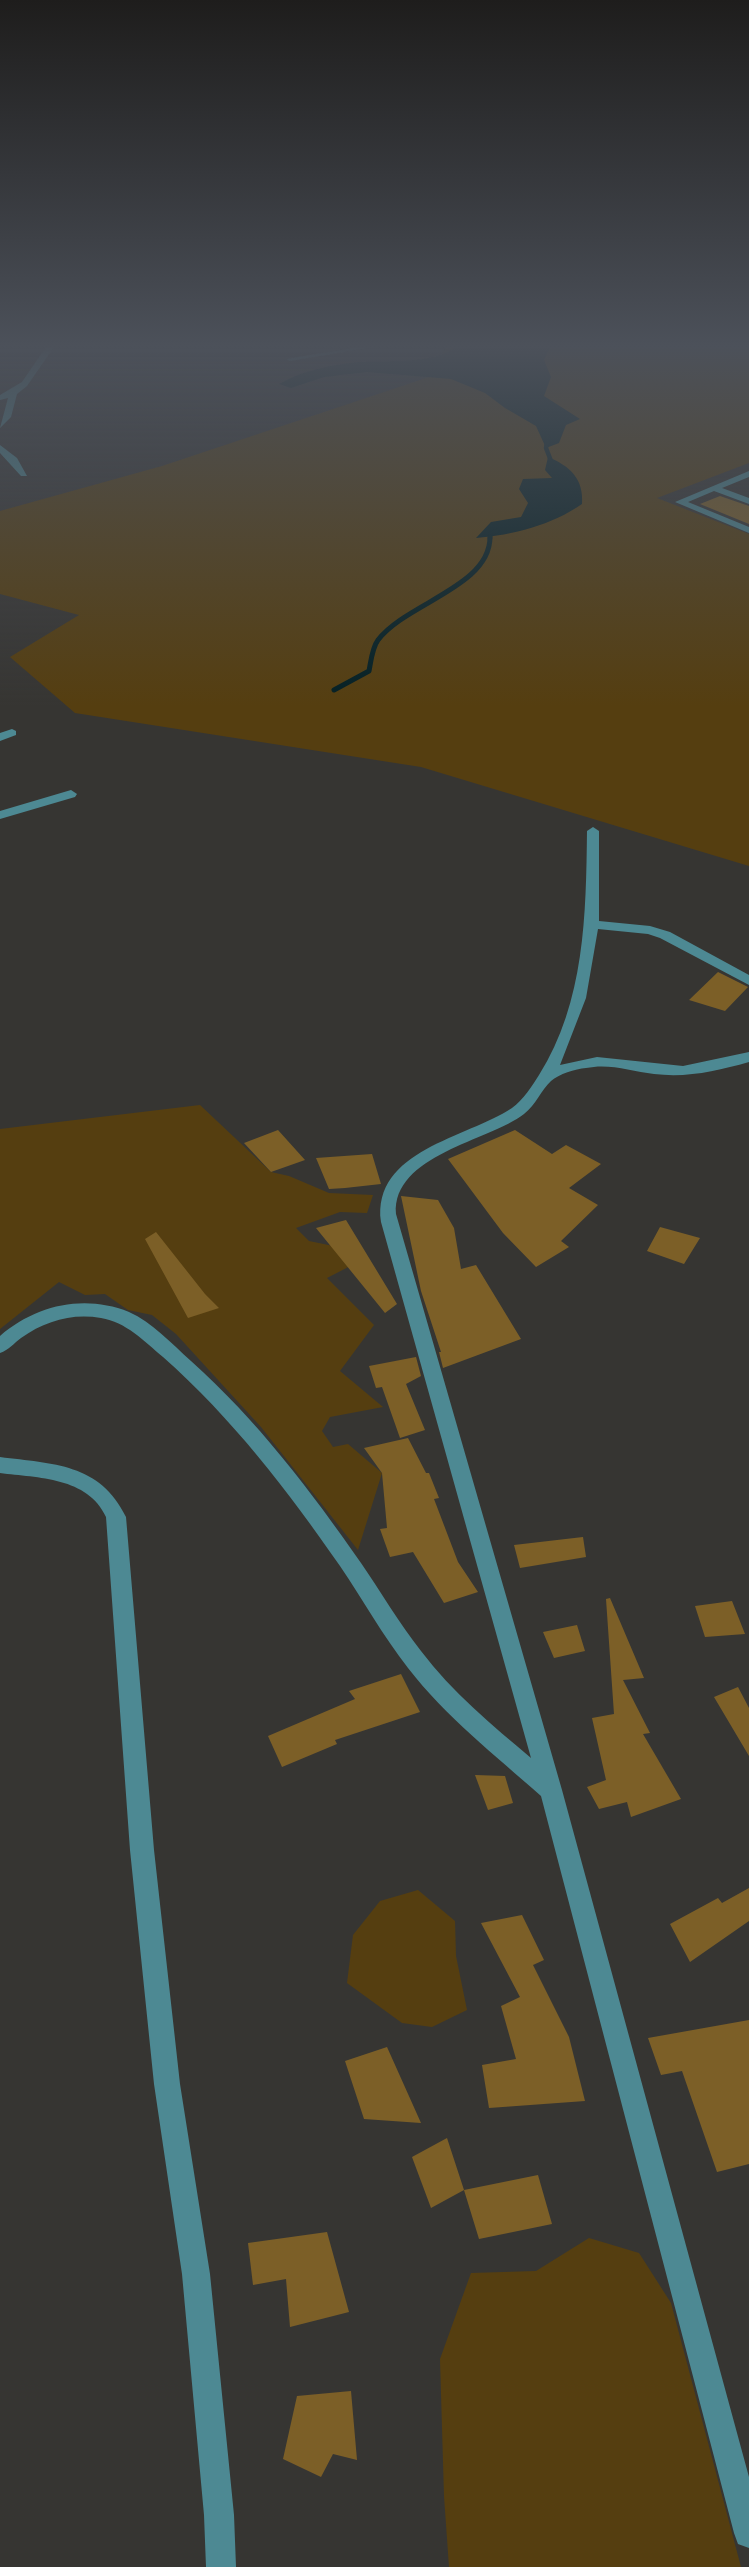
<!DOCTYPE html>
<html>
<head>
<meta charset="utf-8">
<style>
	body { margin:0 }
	canvas { display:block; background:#363532 }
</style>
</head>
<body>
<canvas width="749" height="2567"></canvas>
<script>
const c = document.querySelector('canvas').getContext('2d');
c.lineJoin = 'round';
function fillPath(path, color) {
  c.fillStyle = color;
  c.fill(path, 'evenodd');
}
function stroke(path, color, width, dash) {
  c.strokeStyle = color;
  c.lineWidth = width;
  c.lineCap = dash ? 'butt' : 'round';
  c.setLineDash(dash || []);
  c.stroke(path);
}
fillPath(new Path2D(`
	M446 347H749V463L657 498 749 534V866L421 767 75 713 10 657 79 615 0 594V511L162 466 432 376Z
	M200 1105 271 1172 289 1176 329 1193 373 1195 367 1213 340 1212 296 1228 309 1241 343 1248 358 1262 327 1278 374 1325 340 1371 383 1407 330 1417 322 1431 333 1447 348 1444 382 1473 358 1550 261 1427 176 1334 152 1315 128 1310 105 1294 85 1295 59 1282 0 1329V1129Z
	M418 1890 455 1921 456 1956 467 2010 432 2027 402 2023 347 1983 353 1935 380 1901Z
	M589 2238 639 2253 671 2303 741 2567H449L444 2496 440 2359 471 2273 536 2271Z`), '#553e10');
fillPath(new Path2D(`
	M457 347H550L544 360 551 377 544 396 580 419 566 425 559 443 546 448 536 426 505 408 485 393 451 379 367 372 324 377 291 388 279 384C303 370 332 365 359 362 390 360 429 365 457 347Z
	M548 457C570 466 584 479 582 504 552 525 513 535 476 538L491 522 521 517 528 503 519 489 523 479 552 478 545 470Z`), '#052024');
stroke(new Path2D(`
	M548 437 546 448 553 466
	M490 539V534L497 531`), '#052024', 4.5);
stroke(new Path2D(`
	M334 690 369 671C371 661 372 648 378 640 406 603 490 587 490 537`), '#052024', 5);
fillPath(new Path2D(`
	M720 496 749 506V524L700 504Z
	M718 972 748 987 725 1011 689 1000Z
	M278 1130 305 1160 271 1172 244 1143Z
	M515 1130 552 1154 566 1145 601 1164 569 1188 598 1205 561 1241 569 1247 536 1267 503 1233 448 1159Z
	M372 1154 381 1184 345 1188 329 1189 316 1158Z
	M401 1196 438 1200 454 1228 461 1269 476 1265 521 1339 443 1368 439 1352H441L421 1291Z
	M346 1220 397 1304 385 1313 316 1228Z
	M660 1227 700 1238 684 1264 647 1251Z
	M156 1232 205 1294 219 1308 188 1318 145 1239Z
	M416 1357 421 1376 406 1384 425 1430 400 1438 382 1387 376 1388 369 1366Z
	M408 1438 426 1473H429L439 1498 434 1499 458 1562 478 1592 444 1603 413 1552 390 1557 380 1529 387 1528 382 1473 364 1448Z
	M583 1537 586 1557 520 1568 514 1545Z
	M610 1598 644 1678 623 1680 650 1733 643 1734 681 1799 631 1817 627 1802 599 1809 587 1787 606 1780 592 1718 614 1714 606 1599Z
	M732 1601 745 1634 705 1637 695 1606Z
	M577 1625 585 1651 554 1658 543 1632Z
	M401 1674 420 1712 335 1740 337 1744 282 1767 268 1736 355 1699 349 1691Z
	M738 1687 749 1708V1756L714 1697Z
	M475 1775 505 1776 513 1803 488 1810Z
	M749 1888V1921L690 1962 670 1924 718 1898 722 1903Z
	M522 1915 544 1960 533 1965 569 2037 585 2101 489 2108 482 2065 516 2059 501 2006 520 1997 481 1923Z
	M749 2020V2164L717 2172 682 2071 661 2075 648 2038Z
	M387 2047 421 2123 364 2119 345 2061Z
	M447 2138 464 2190 431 2208 412 2157Z
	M538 2175 552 2224 479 2239 464 2190Z
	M327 2232 349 2312 290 2327 286 2279 253 2285 248 2243Z
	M351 2391 357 2460 333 2454 321 2477 283 2459 297 2396Z`), '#7c5f27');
fillPath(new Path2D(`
	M46 347H54L27 386 17 394 11 417 0 428 8 398 0 400V395L22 382Z
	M358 347H374L290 361 286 359Z
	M0 445 17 458 27 476H21L0 453Z
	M749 471V477L722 488 749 498V504L714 491 688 502 749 527V533L675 502Z
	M12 729 16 731V735L0 741V733Z
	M71 790 77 794 75 797 0 819V811Z
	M593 827 599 831V921L650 926 670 932 749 975V985L660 938 648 934 598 929 586 998 560 1065 597 1057 683 1066 749 1052V1062C717 1071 687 1078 654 1074 631 1071 609 1063 586 1068 575 1069 559 1074 551 1081 541 1090 536 1105 524 1114 489 1141 392 1155 396 1214L562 1790 749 2477V2548L738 2544 734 2533 541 1796C495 1755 446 1717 408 1668 383 1636 363 1600 340 1566 288 1491 232 1418 163 1357 144 1341 126 1322 101 1318 72 1313 45 1321 21 1338 14 1343 9 1350 0 1353V1336C36 1305 84 1294 129 1312 152 1322 172 1344 191 1361 257 1420 311 1491 361 1563 381 1592 399 1623 421 1651 452 1692 492 1725 531 1758L381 1222C372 1150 467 1138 512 1108 523 1100 532 1086 539 1075 585 1002 586 914 587 831Z
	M0 1457C53 1464 100 1463 126 1517L154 1850 180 2084 210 2274 234 2515 236 2567H206L204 2515 182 2274 154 2084 130 1850 106 1517C88 1477 38 1478 0 1473Z`), '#4d8993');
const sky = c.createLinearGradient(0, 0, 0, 706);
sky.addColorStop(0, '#1e1d1c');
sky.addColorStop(0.49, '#4c515a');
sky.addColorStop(1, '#4c515a00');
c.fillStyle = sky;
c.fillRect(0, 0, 749, 706);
</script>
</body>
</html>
